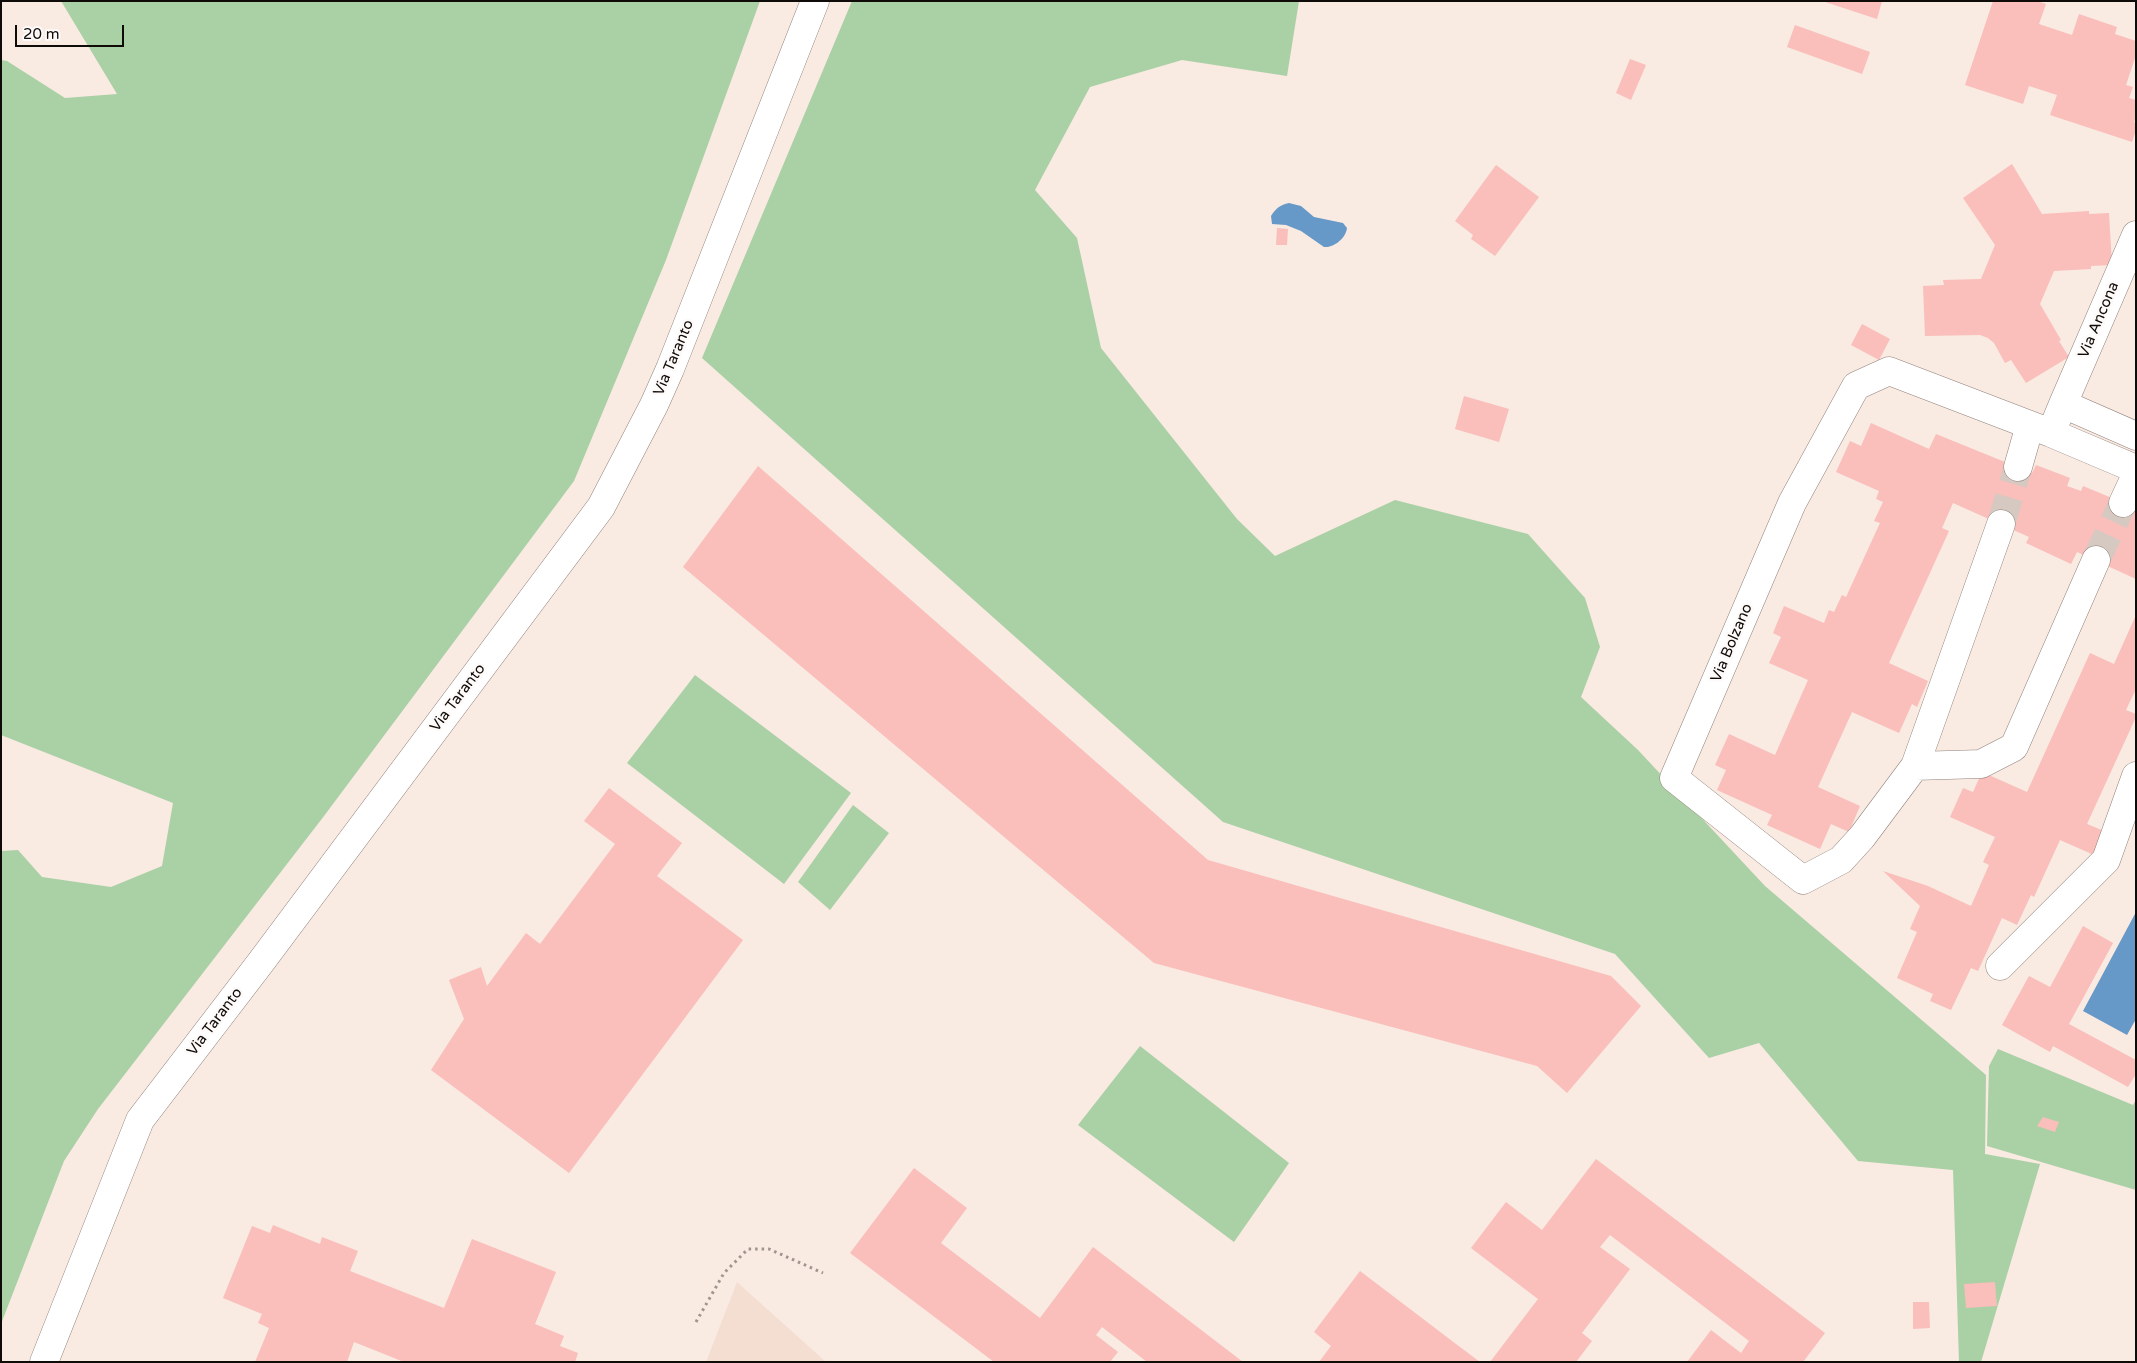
<!DOCTYPE html>
<html>
<head>
<meta charset="utf-8">
<style>
	body { margin:0 }
	#map { position:relative; width:2137px; height:1363px; overflow:hidden; background:#f9eae2; font-family:"Varela Round",sans-serif }
	canvas { display:block }
	.frame { position:absolute; inset:0; border:2px solid #0f0b08; pointer-events:none }
	.scale { position:absolute; left:15px; top:25px; width:109px; height:22px; box-sizing:border-box; border:2px solid #0f0b08; border-top:0; padding-left:6px; font-size:15px; line-height:18px; white-space:nowrap; color:#0f0b08; -webkit-text-stroke:4px #fdfaf9; paint-order:stroke }
</style>
</head>
<body>
<div id="map">
<canvas width="2137" height="1363"></canvas>
<div class="frame"></div>
<div class="scale">20 m</div>
</div>
<script>
const c = document.querySelector('canvas').getContext('2d');
c.lineJoin = 'round';
function fillPath(path, color) {
  c.fillStyle = color;
  c.fill(path, 'evenodd');
}
function stroke(path, color, width, dash) {
  c.strokeStyle = color;
  c.lineWidth = width;
  c.lineCap = dash ? 'butt' : 'round';
  c.setLineDash(dash || []);
  c.stroke(path);
}
function label(font, color, halo, rows, align = 'center') {
  c.font = font + ' "Varela Round",sans-serif';
  c.lineWidth = 5;
  c.setLineDash([]);
  c.textBaseline = 'middle';
  c.strokeStyle = halo;
  c.fillStyle = color;
  for (const [text, x, y, turn = 0] of rows) {
    c.save();
    c.translate(x, y);
    c.rotate((+turn || 0) * Math.PI / 180);
    c.textAlign = isNaN(turn) ? turn : align;
    if (halo) c.strokeText(text, 0, 0);
    c.fillText(text, 0, 0);
    c.restore();
  }
}
fillPath(new Path2D(`
	M737 1282 826 1362H706Z`), '#f4ded2');
fillPath(new Path2D(`
	M61 1H760L666 260 574 481 324 816 98 1109 64 1161 1 1324V851L18 850 42 877 111 887 162 866 173 803 1 735V60L7 61 65 98 117 94Z
	M852 1H1299L1287 76 1182 60 1090 87 1035 190 1077 238 1101 348 1237 519 1275 556 1395 500 1528 534 1585 598 1600 647 1581 697 1638 750 1765 886 1986 1075 1985 1154 2040 1164 1981 1362H1959L1953 1170 1858 1161 1759 1043 1709 1058 1615 954 1223 822 702 358Z
	M695 675 851 793 784 884 627 763Z
	M853 805 889 833 830 910 798 882Z
	M1140 1046 1289 1163 1234 1242 1078 1125Z
	M1998 1049 2133 1105 2136 1100V1190L1987 1146 1989 1066Z`), '#aad0a5');
fillPath(new Path2D(`
	M1289 203 1301 206 1314 217 1343 223 1347 228C1346 238 1334 248 1324 247L1301 231 1286 225 1272 224 1271 216C1276 208 1280 205 1289 203Z
	M2136 912V1019L2127 1035 2083 1011Z`), '#6699c7');
fillPath(new Path2D(`
	M1822 1H1882L1877 19Z
	M1993 1H2037L2046 4 2039 24 2072 35 2079 14 2117 27 2115 34 2136 41V55L2126 85 2133 87 2129 98 2136 100V116L2134 122 2136 123V130L2132 142 2050 115 2057 95 2029 86 2023 104 1965 85Z
	M1795 25 1870 52 1862 74 1787 47Z
	M1630 59 1646 65 1631 100 1616 93Z
	M2012 164 2042 214 2089 211V214L2109 213 2112 265 2091 266V269L2054 271 2040 304 2061 340 2059 341 2069 357 2026 383 2011 360 2005 363 1994 343 1988 338 1980 335 1925 336 1923 286 1944 285 1943 280 1981 279 1995 245 1963 198Z
	M1496 165 1539 197 1495 256 1471 239 1473 235 1455 221Z
	M1277 228 1288 229 1287 245H1276Z
	M1862 324 1890 339 1879 360 1851 345Z
	M1464 396 1509 409 1499 442 1455 429Z
	M1871 423 1929 449 1936 434 2032 473 2036 465 2070 478 2067 486 2081 491 2083 486 2136 508V579L2077 552 2071 564 2026 543 2029 537 1953 503 1942 528 1949 531 1889 663 1928 681 1917 707 1912 704 1899 733 1852 712 1818 787 1860 806 1849 832 1831 824 1820 849 1767 825 1772 815 1717 790 1726 770 1715 765 1729 734 1775 755 1808 680 1769 663 1781 637 1773 633 1784 606 1824 623 1829 610 1834 612 1842 595 1846 597 1880 523 1874 521 1883 502 1876 499 1879 491 1836 472 1850 441 1861 446Z
	M758 466 1208 860 1611 976 1641 1006 1567 1093 1537 1066 1154 963 683 567Z
	M2136 615V689L2126 710 2136 714V717L2087 824 2104 831 2094 855 2060 840 2034 897 2031 895 2017 925 2002 918 1978 971 1971 968 1951 1010 1930 1001 1933 994 1897 978 1917 932 1910 929 1920 906 1883 871 1928 886 1971 906 1989 865 1983 862 1995 837 1950 817 1963 788 1973 792 1982 772 2027 792 2090 653 2114 664Z
	M609 788 682 843 657 876 743 940 569 1173 431 1070 464 1019 449 980 481 967 487 986 526 933 540 944 615 844 584 821Z
	M2083 926 2113 943 2069 1024 2136 1060V1074L2128 1087 2053 1046 2050 1052 2002 1025 2029 976 2050 987Z
	M2043 1117 2059 1122 2055 1132 2037 1126Z
	M1596 1159 1825 1333 1803 1362H1687L1711 1330 1741 1353 1749 1341 1610 1235 1600 1247 1630 1269 1582 1333 1592 1341 1576 1362H1490L1538 1299 1471 1248 1506 1202 1542 1230Z
	M914 1168 967 1208 941 1243 1040 1318 1093 1247 1243 1362H1147L1102 1327 1096 1335 1118 1352 1110 1362H994L850 1253Z
	M273 1225 320 1244 322 1237 358 1251 350 1271 444 1308 472 1239 556 1272 535 1324 564 1336 560 1346 578 1353 575 1362H404L354 1342 347 1362H255L269 1328 258 1323 262 1314 223 1298 252 1226 270 1233Z
	M1360 1271 1456 1344 1480 1362H1319L1331 1346 1314 1332Z
	M1995 1282 1997 1306 1966 1308 1964 1284Z
	M1913 1302H1929L1930 1328 1913 1329Z`), '#fabebb');
stroke(new Path2D(`
	M2001 524 2018 467
	M2096 560 2123 503`), '#d6c9c1', 28, [28, 14]);
const street = new Path2D(`
	M2063 404 2136 235
	M2136 436 2063 404 2051 433 2136 469
	M2018 467 2030 425
	M2123 503 2136 475
	M2001 524 1915 766 1981 764 2014 747 2096 560
	M1915 766 1862 837 1841 860 1803 880 1674 778 1792 503 1856 386 1889 371 2051 433
	M2000 966 2106 860 2136 776`);
const secondary = new Path2D(`
	M44 1362 140 1120 261 962 601 507 654 405 670 369 815 1`);
stroke(street, '#90837c', 29);
stroke(secondary, '#90837c', 29);
stroke(new Path2D(`
	M696 1322 724 1273 748 1249H769L823 1273`), '#9f948e', 3, [2.5, 4]);
stroke(street, '#fff', 28);
stroke(secondary, '#fff', 28);
label('15px', '#0f0b08', '#fdfaf9', [
	["Via Ancona",2099,320,-67],
	["Via Taranto",674,358,-67],
	["Via Bolzano",1732,643,-67],
	["Via Taranto",458,698,-53],
	["Via Taranto",215,1022,-53]
]);
</script>
</body>
</html>
